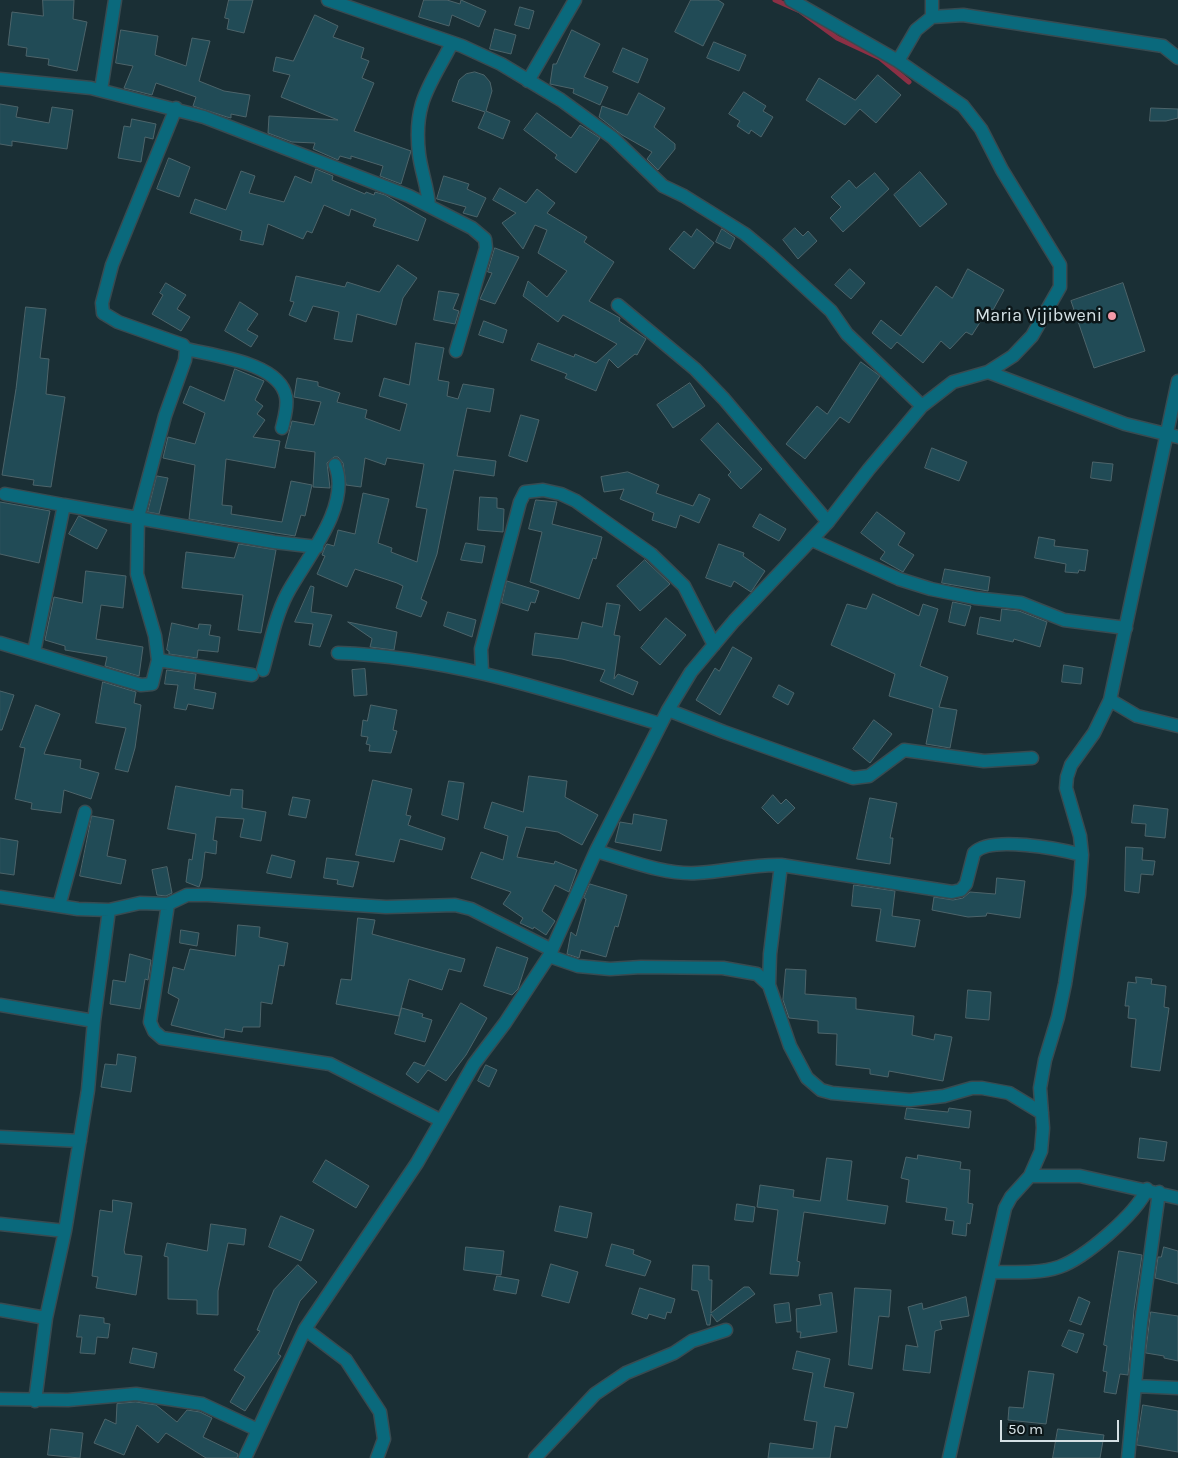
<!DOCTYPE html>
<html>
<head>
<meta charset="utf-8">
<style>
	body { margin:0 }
	#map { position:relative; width:1178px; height:1458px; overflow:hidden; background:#1a2f35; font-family:Karla,sans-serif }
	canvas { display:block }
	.scale { position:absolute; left:1000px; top:1420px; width:119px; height:22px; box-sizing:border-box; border:2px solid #d4e0e4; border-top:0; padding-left:6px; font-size:15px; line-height:18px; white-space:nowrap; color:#d4e0e4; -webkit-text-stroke:4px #0c1618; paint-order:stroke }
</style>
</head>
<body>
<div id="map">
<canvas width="1178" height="1458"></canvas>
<div class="scale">50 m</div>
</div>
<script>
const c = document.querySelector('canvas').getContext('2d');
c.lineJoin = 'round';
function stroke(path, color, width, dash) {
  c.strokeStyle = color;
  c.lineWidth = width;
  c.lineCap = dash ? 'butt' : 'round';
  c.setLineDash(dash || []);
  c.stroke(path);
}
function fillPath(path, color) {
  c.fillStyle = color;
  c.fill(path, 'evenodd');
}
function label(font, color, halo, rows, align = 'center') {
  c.font = font + ' Karla,sans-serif';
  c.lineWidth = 5;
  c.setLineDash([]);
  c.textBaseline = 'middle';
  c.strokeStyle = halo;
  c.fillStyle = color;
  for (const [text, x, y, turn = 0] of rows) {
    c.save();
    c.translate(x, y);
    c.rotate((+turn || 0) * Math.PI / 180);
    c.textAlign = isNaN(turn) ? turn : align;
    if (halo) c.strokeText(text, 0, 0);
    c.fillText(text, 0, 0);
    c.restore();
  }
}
stroke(new Path2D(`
	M775 0 800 11 837 38 880 58 909 82`), '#8b3045', 5);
const building = new Path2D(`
	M43 0H74L73 19 87 22 77 71 48 65 49 59 26 56 27 48 8 45 12 12 43 16Z
	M229 0H253L244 33 227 29 229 19 225 18Z
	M424 0H447L460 4 461 0 486 11 479 27 452 15 449 26 419 17Z
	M691 0H718L724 4 703 46 675 32Z
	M520 7 534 11 529 29 515 25Z
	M315 15 338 26 333 37 364 48 361 58 369 61 362 78 374 83 354 131 411 151 401 184 380 176 383 166 351 156V159L340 156 338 160 313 149 315 143 292 142 268 133 269 116 338 120 281 97 290 75 273 71 276 57 293 61Z
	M495 29 516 35 511 54 490 49Z
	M121 30 158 36 155 55 186 66 192 38 210 41 199 81 224 91 250 95 246 117 231 114V118L227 117 193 106 196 97 156 83 152 95 124 88 133 66 116 63Z
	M572 30 600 44 584 77 608 87 600 105 573 93 574 89 550 84 553 64H556Z
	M714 42 746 55 739 71 707 58Z
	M623 48 648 59 638 83 613 72Z
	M475 72 484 75 490 82 492 91 486 111 510 121 503 139 478 128 485 112 452 101 459 80 466 74Z
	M878 75 901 95 876 123 860 109 845 125 806 100 819 78 855 100Z
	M744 92 766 106 763 111 773 117 761 137 751 130 749 134 737 126 740 121 729 114Z
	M639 93 665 108 654 127 675 144V149L658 170 647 159 652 152 622 135 599 117 602 106 627 115Z
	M0 104 18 107 16 117 49 123 52 107 73 110 67 149 12 141V146L0 144Z
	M1151 108 1178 109V118L1166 121H1150Z
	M537 113 571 138 580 125 600 138 576 173 555 158 557 155 524 130Z
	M132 119 156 124 153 139 145 137 141 162 118 158 124 126 130 127Z
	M169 158 190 167 179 197 157 189Z
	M316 169 333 176 332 180 365 194 366 192 374 195 375 192 385 195 426 219 418 241 373 226 376 219 351 209 349 216 324 205 312 233 307 231 303 239 268 224 263 245 240 240 242 231 190 213 195 199 226 210 241 171 255 176 249 193 284 202 295 176 311 183Z
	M920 172 947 204 920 227 894 195Z
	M875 173 889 189 843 232 830 218 841 207 831 197 849 180 856 188Z
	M444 176 469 184 467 189 486 198 477 217 463 213 466 207 437 199Z
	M500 188 526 203 537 189 555 203 547 213 587 237 584 242 614 262 589 301 620 318 619 321 646 339 637 355 635 354 618 368 609 359 596 391 565 378 567 374 531 360 538 343 574 357 575 354 596 363 617 344 563 315 558 322 523 296 528 281 547 297 567 271 538 253 547 230 535 225 523 249 502 223 516 213 493 200Z
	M795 228 803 236 808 231 817 241 798 259 783 240Z
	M697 229 714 243 694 269 669 249 684 231 691 237Z
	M722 229 735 238 730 249 716 242Z
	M495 248 519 257 495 304 480 299 492 273 488 272Z
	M398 265 417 278 403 298 396 325 357 314 352 342 334 339 339 312 313 306 306 322 289 315 294 302 290 301 296 276 345 287 347 282 379 292Z
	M850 269 865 283 851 299 835 285Z
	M968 269 1004 290 993 310 989 308 972 335 966 332 950 349 941 341 923 363 897 342 891 349 872 333 881 320 901 336 936 286 952 298Z
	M166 283 186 295 177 309 190 317 181 331 152 314 163 295 160 293Z
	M1123 283 1145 351 1094 368 1071 301Z
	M439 291 459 294 453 309 459 311 455 324 434 320Z
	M240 302 258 314 247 330 258 336 251 347 225 331Z
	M26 307 46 309 40 358 49 359 46 394 65 397 51 487 33 485 34 480 2 475 16 389Z
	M484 321 507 330 503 343 479 335Z
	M416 343 444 348 438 380 449 382 447 396 458 399 463 384 494 389 490 412 467 408 457 456 496 461 494 476 454 470 437 554 421 599 427 602 421 617 396 608 403 586 397 583 355 569 347 587 317 574 325 556 322 555 325 547 327 544 334 546 338 530 355 534 363 493 389 499 378 543 392 548 391 552 417 562 427 509 416 507 424 464 387 458 385 465 365 458 361 487 346 485 343 463 338 457H334L327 463 330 488 313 487 315 452 285 448 292 421 314 425 321 402 294 397 297 378 318 382V386L340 393 337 402 367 410 365 418 400 431 407 404 379 396 384 378 409 385Z
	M861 362 880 376 849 423 840 417 805 459 786 444 817 406 827 414Z
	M235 369 264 381 255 400 263 406 257 414 265 420 253 437 280 441 275 468 226 459 222 505 232 506 231 514 282 522 291 481 312 485 305 516 301 515 295 536 189 519 195 465 163 458 168 437 195 444 205 413 183 403 190 386 224 401Z
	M690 383 705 406 673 428 657 405Z
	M521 415 539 420 527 462 509 456Z
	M718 423 762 469 741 489 728 475 731 472 701 440Z
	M932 448 967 462 959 481 925 468Z
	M1093 462 1113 464 1111 481 1091 478Z
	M628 472 659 485 656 493 693 506 699 494 710 499 699 523 680 515 676 528 652 520 654 513 620 499 624 489 604 492 601 477Z
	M157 476 168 478 159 514 148 512Z
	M480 497 497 498V508L504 509 503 532 478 530Z
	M536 500 557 502 552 524 602 537 596 559 593 558 579 599 530 582 542 532 529 529Z
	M0 502 50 511 39 563 0 554Z
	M877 512 905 533 898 545 914 555 903 572 880 559 885 552 861 533Z
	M760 514 786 529 779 541 753 527Z
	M79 516 107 530 97 549 69 534Z
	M1039 537 1055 540 1054 546 1088 550 1085 571 1079 570 1078 573 1065 572 1066 564 1035 558Z
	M466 543 485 546 482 563 461 560Z
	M239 544 276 550 261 633 238 630 243 595 182 588 186 552 234 558Z
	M719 544 744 553 743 556 765 571 751 592 734 581 731 587 706 578Z
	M645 560 670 584 640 611 617 586Z
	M945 569 990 577 988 591 942 583Z
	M86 571 126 576 123 608 101 605 96 639 143 647 139 676 105 666 107 657 65 650V646L45 640 54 597 82 603Z
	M507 581 539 591 535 603 531 602 528 611 502 603Z
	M311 586 314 587 311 612 332 615 320 647 309 645 313 624 295 622Z
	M873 594 919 616 923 604 938 609 920 666 948 677 939 707 957 710 950 748 926 744 933 709 889 696 895 674 831 645 847 604 866 609Z
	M953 602 971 606 965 626 949 622Z
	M607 603 620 605 614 635 620 636 614 679 618 674 638 682 633 695 600 681 605 670 562 659 532 655 535 633 578 639 582 622 602 627Z
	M1002 609 1019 611 1047 622 1040 647 1014 639 1013 642 977 634 980 617 1000 621Z
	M448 612 476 620 472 637 444 626Z
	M666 618 686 635 660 665 641 648Z
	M348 622 397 632 394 650 370 647 372 639Z
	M172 623 198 629 199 624 211 625 209 635 220 637 218 652 198 650 197 658 169 654V651L167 650Z
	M733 647 752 658 720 715 696 700 715 668 719 671Z
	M1064 665 1083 668 1081 684 1062 682Z
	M365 669 367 695 354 696 352 670Z
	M167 670 196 674 194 689 216 693 213 709 188 704 186 710 174 708 178 685 165 684Z
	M103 682 136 692 134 703 141 705 135 748 128 772 115 769 126 728 96 723Z
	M779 685 794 693 788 705 773 697Z
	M0 691 14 695 2 730H0Z
	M36 705 60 714 44 754 81 760 80 768 99 773 91 799 64 790 61 813 31 809 32 803 15 799 25 748 20 747Z
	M371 705 397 710 393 730 397 731 391 753 369 751 370 745 366 744 368 737 361 736 363 720 367 721Z
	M874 720 892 734 870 763 853 749Z
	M529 776 567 781 565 797 598 815 582 845 558 832 526 827 517 857 554 864 555 861 577 870 569 892 555 885 542 911 555 921 546 935 534 927 533 929 520 923 523 918 503 904 511 892 471 878 481 852 503 860 508 836 484 828 492 802 523 812Z
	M373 780 412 789 406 815 411 816 408 825 445 838 442 850 400 839 394 862 356 855Z
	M449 781 464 783 458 820 442 815Z
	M176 786 230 796 231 789 243 790 242 808 266 812 261 841 240 837 244 819 216 817 213 840 217 841 216 854 205 852 202 878 199 887 186 882 189 859 192 860 196 834 168 829Z
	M773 795 781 804 786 799 795 808 778 824 762 808Z
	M293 797 310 800 306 818 289 815Z
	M870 798 897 803 890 838H893L890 864 857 859Z
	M1134 805 1168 809 1165 838 1145 836 1146 824 1132 823Z
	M634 814 667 820 661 851 615 842 620 822 632 824Z
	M92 816 114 820 107 856 126 860 121 884 80 876Z
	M0 838 18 841 14 875 0 873Z
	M1126 847 1143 848 1142 860 1155 861 1153 875 1141 874 1139 893 1125 891Z
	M272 855 295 861 291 878 267 873Z
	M327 858 359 862 353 887 337 884 338 880 324 878Z
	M167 867 172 893 166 896 157 895 152 870Z
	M997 878 1025 881 1020 918 987 913 986 916 968 917 932 910 934 897 953 900 963 898 970 892 995 894Z
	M590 884 627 895 618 927 615 926 606 957 581 950 579 958 567 954 571 932 576 936 586 899 584 898Z
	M854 885 895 891 892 916 920 920 915 947 876 941 881 909 852 906Z
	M358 918 375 920 372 934 465 959 461 972 449 969 442 990 409 979 399 1016 336 1004 341 979 351 980Z
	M238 925 260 927 259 937 288 943 284 966 279 965 272 1004 261 1002 260 1027H243L242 1032 225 1029 224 1038 171 1025 179 999 168 993 173 967 184 970 190 949 235 956Z
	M181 930 199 933 197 946 180 943Z
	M497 947 528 958 518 989 512 995 484 986Z
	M130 954 151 960 148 980 145 979 140 1009 110 1004 113 980 125 982Z
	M786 969 806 970 805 994 856 998V1009L914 1016 912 1035 934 1040 935 1034 952 1037 943 1081 889 1071 888 1077 870 1074V1069L836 1065 837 1034 818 1033V1021L789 1018 783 1000Z
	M1136 977 1152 979 1151 984 1166 986 1164 1007 1169 1008 1160 1071 1131 1067 1136 1019 1128 1018 1129 1006H1125L1128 982 1136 983Z
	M968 990 991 992 989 1020 966 1018Z
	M461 1003 487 1018 466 1055 446 1081 428 1070 418 1083 406 1074 414 1062 424 1066Z
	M402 1008 423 1014 422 1017 432 1020 425 1042 395 1034Z
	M118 1054 136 1057 131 1092 101 1087 105 1064 116 1065Z
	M486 1065 497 1070 489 1087 478 1081Z
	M907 1108 948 1112 949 1108 971 1111 969 1128 905 1119Z
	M1140 1138 1167 1142 1164 1161 1138 1158Z
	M918 1155 961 1162 960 1169 970 1170 968 1203 973 1204 970 1224 967 1223 966 1236 952 1234 954 1221 945 1220 947 1208 906 1202 909 1180 901 1178 906 1157 917 1159Z
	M827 1158 852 1161 847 1200 888 1206 885 1224 804 1212 797 1261 800 1262 798 1276 770 1274 778 1210 757 1207 760 1185 794 1190 793 1197 820 1201Z
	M326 1160 369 1186 356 1208 313 1182Z
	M113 1200 132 1203 124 1250 125 1254 142 1256 136 1295 96 1288 98 1277 92 1276 100 1210 112 1212Z
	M737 1204 755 1207 753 1222 735 1220Z
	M560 1206 592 1213 587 1238 555 1231Z
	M281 1216 314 1230 301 1261 269 1247Z
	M211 1224 246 1229 244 1245 228 1243 218 1291V1315L197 1314V1300L168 1299V1257L164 1256 167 1243 207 1251Z
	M612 1244 634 1250 633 1254 651 1261 645 1276 606 1266Z
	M466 1247 504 1251 501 1275 464 1270Z
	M1164 1247 1178 1251V1284L1155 1278 1158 1257H1161Z
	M1119 1251 1142 1255 1134 1310 1128 1375 1120 1374 1116 1394 1104 1392 1107 1372 1103 1371 1107 1346 1104 1345Z
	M551 1264 578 1272 569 1303 542 1296Z
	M298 1265 317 1282 300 1301 278 1354 281 1356 245 1411 230 1402 245 1377 234 1370 260 1331 257 1330 274 1290Z
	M693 1265 709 1266V1280H712L711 1313 744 1287H749L755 1294 717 1322 711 1314 710 1325H707L698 1291 692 1290Z
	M497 1276 519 1280 516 1294 494 1290Z
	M640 1288 675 1299 671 1313 667 1312 665 1319 649 1314 647 1319 632 1314Z
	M855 1288 891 1290 889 1317 879 1316 872 1369 849 1365Z
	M832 1293 837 1332 800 1338 801 1332H797L796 1309 821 1305 819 1295Z
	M966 1297 969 1316 940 1321 942 1329 935 1331 930 1373 903 1370 906 1345 918 1347 908 1307 922 1303 923 1309Z
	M1079 1297 1090 1302 1081 1325 1070 1321Z
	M789 1303 791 1321 776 1323 774 1305Z
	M1151 1312 1178 1316V1361L1164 1358V1356L1146 1353Z
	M80 1315 104 1318V1323L110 1324 108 1338 97 1337 95 1354 80 1353 82 1337H77Z
	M1069 1330 1084 1334 1077 1353 1062 1346Z
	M133 1348 157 1353 154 1368 130 1363Z
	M797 1351 830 1359 824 1387 854 1393 847 1428 835 1426 830 1458H768L770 1443 813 1449 817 1422 804 1420 813 1373 793 1369Z
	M1029 1371 1054 1374 1046 1424 1008 1420 1009 1407 1023 1408Z
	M136 1402 156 1405 177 1422 187 1410 200 1412 212 1418 203 1437 238 1454 237 1458H206L166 1433 158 1443 137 1425 124 1455 94 1443 105 1419 116 1424 117 1404Z
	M1143 1405 1178 1411V1452L1137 1445Z
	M51 1429 83 1433 80 1458 48 1455Z
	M1058 1429 1104 1435 1100 1458H1053Z`);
fillPath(building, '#214b56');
stroke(building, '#4d646a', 1);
const minor = new Path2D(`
	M328 0 462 46 501 64 561 100 613 138 663 186 684 196 745 234 769 254 831 311 847 334 922 406
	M932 0V17
	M898 61 916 30 932 17 963 15 1163 46 1178 58
	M0 79 91 88 204 117 409 196 472 228 485 239 486 248 456 351
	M528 81 575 0
	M101 90 115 0
	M429 206C428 188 421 171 419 154 413 102 430 86 452 43
	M618 305 695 369 724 399 828 522
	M186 349C215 356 280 363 286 397 288 407 284 419 282 428
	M988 372 1125 424 1178 437
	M5 494 64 505
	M812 540 899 579 931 589 975 598 1021 603 1064 620 1126 628
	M0 643 141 685 152 684 158 660 155 636 137 574 138 517 165 416 185 360 186 349 183 345 118 322 103 313 102 303 112 265 176 108
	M34 652 64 505 274 542 317 547
	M338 653C450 657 554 692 660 724
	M158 660 252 675
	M263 670C270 645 275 617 287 594 305 560 352 506 335 465
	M482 672 481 649 520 502 525 492 543 490 561 494 576 501 651 554 684 586 714 645
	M1110 700 1137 716 1178 726
	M668 710 724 732 853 778 869 776 904 750 984 761 1032 758
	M596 851C628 860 664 875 697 873 725 872 752 864 781 865L952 892 961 890 966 884 974 853C990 835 1060 849 1082 855
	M0 897 78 909 109 910 140 903 168 904 187 895H208L386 907 455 905 471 909 552 950
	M168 904 150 1022 154 1031 162 1038 330 1064 440 1120
	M59 906 85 812
	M549 956 578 966 610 969 641 967 723 968 757 974 769 985 790 1046 807 1078 821 1090 832 1093 910 1100 944 1096 972 1088H982L1009 1093 1042 1113
	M769 985 770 954 781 865
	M0 1005 94 1021
	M0 1137 80 1141
	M1030 1176H1080L1178 1198
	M0 1224 65 1231
	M991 1272C1013 1272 1039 1274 1059 1267 1085 1258 1136 1214 1147 1189
	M0 1310 46 1318
	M305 1329 346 1360 380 1412 384 1439 377 1458
	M1136 1386 1178 1388
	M0 1399 68 1400 136 1394 202 1404 258 1430
	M35 1401 46 1318 65 1231 88 1090 94 1021 109 910
	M245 1458 305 1329 417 1163 474 1064 505 1023 549 956 596 851 668 710 691 672 734 621 828 522 869 469 922 406 953 382 988 372 1013 356 1032 336 1060 287V265L1002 170 981 129 963 106 898 61 791 0
	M535 1458 595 1394 626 1373 674 1353 692 1341 726 1330
	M949 1458 1005 1208 1011 1197 1030 1176 1041 1151 1043 1128 1040 1088 1045 1060 1058 1017 1065 984 1079 894 1082 855 1080 836 1066 788 1067 777 1071 765 1094 733 1110 700 1178 381
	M1128 1458 1141 1323 1159 1192`);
stroke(minor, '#384b51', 15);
stroke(minor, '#0a697c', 12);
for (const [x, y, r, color] of [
	[1112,316,5,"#f39aa8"]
]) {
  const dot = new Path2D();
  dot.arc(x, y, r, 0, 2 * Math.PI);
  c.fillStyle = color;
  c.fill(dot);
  stroke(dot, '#0c1618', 2);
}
label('18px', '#d4e0e4', '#0c1618', [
	["Maria Vijibweni",1102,316]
], 'right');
</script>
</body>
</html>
